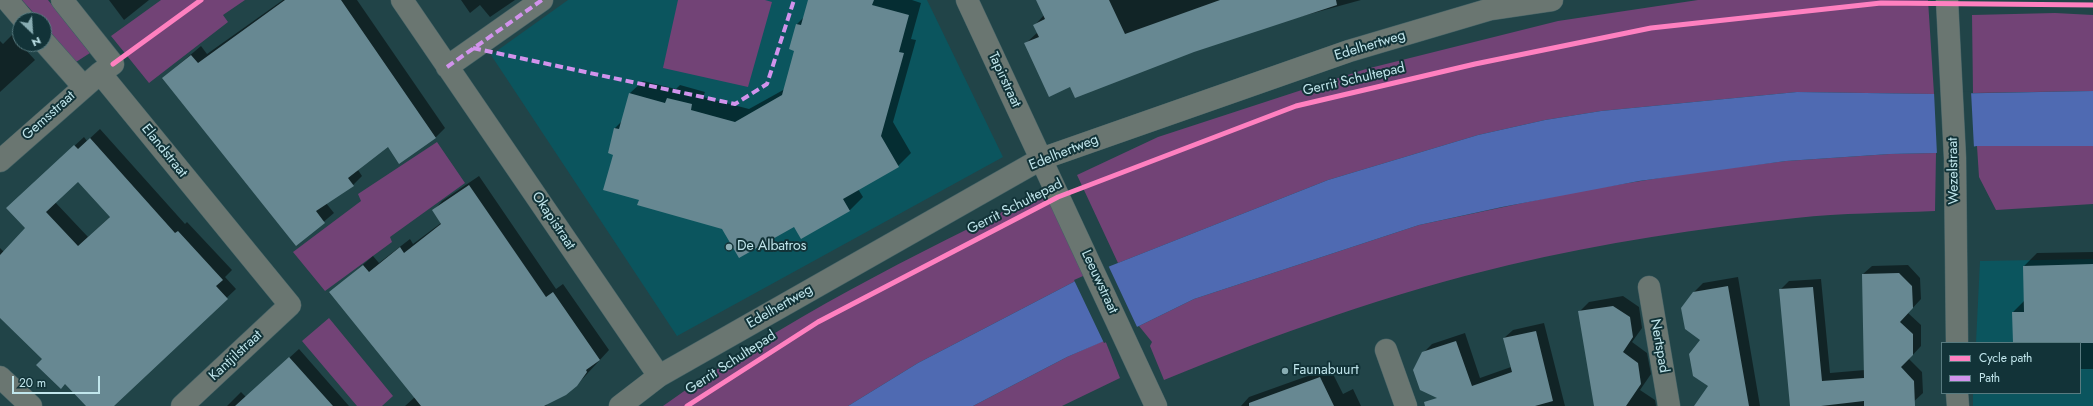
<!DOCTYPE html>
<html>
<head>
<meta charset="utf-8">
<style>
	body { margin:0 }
	#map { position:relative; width:2093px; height:406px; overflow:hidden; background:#214448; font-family:Jost,sans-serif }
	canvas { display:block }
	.legend { position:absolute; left:1941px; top:342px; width:140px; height:52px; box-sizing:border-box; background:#123338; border:1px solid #587b80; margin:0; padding:5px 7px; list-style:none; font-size:12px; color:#c1e6ec }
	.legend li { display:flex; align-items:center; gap:8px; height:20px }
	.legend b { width:20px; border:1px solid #587b80 }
	.north { position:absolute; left:12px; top:12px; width:40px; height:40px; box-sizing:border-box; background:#123338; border:1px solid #587b80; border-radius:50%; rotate:155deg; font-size:11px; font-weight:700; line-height:16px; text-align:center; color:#c1e6ec }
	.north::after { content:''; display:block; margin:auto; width:14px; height:18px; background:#89adb3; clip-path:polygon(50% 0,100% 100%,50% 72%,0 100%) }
	.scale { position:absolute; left:12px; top:376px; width:88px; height:18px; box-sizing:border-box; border:2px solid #c1e6ec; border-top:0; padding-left:5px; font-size:12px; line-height:14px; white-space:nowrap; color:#c1e6ec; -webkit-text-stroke:3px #123338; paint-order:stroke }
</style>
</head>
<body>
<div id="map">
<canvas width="2093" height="406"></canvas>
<ul class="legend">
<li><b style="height:5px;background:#ff80c0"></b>Cycle path</li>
<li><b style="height:5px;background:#d193ec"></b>Path</li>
</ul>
<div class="north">N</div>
<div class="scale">20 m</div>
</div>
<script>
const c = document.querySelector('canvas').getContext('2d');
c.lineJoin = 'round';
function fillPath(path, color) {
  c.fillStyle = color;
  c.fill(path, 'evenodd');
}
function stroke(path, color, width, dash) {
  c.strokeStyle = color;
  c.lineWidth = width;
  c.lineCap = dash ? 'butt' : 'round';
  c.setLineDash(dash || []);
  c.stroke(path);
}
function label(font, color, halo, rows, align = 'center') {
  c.font = font + ' Jost,sans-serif';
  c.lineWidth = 4;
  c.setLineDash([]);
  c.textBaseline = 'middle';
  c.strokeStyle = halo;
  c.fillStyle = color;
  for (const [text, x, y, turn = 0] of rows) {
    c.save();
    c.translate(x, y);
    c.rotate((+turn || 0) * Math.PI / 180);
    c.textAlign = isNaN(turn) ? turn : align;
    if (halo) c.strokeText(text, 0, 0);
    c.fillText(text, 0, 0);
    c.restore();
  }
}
fillPath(new Path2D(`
	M568 0H927L1003 157 677 336 491 55Z
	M2093 259V406H1973V393H2080V343H1976L1980 261Z`), '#0b555e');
fillPath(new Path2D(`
	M22 0H48L90 53 76 62 44 25V20H40Z
	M161 0H245L223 15 228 22 149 83 111 36Z
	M678 0H765L772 2 748 87 663 68Z
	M1698 0H1928L1934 94 1797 92 1601 111 1545 120 1478 135 1328 180 1118 263 1077 175 1158 137 1366 69 1558 21Z
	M2055 13 2093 15V91L1973 93 1972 15Z
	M437 142 465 183 390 237 392 242 325 291 293 252 361 201 358 194Z
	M1977 146H2093V204L1996 210 1979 177Z
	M1936 153 1935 211C1889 213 1842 213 1796 218 1700 228 1603 243 1509 265 1391 293 1276 334 1164 380L1150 346 1152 342 1139 326 1194 299 1419 225 1579 191 1696 172 1786 161 1890 154Z
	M1046 191 1085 276 918 363 848 406H663C782 321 914 254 1046 191Z
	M329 318 393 396 382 406H357L302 341Z
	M1105 340 1120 378 1062 406H973L1067 357Z`), '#724376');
fillPath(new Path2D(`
	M2093 91V146H1977L1936 153 1890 154 1786 161 1639 181 1502 207 1419 225 1194 299 1139 326 1067 357 973 406H848L918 363 1085 276 1328 180 1478 135 1545 120 1601 111 1797 92 1934 94Z`), '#4f6ab2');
fillPath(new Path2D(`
	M1971 91 1974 148 1937 155 1934 92Z
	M1108 265 1138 329 1104 343 1074 280Z`), '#214448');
fillPath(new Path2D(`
	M109 0H149L124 20Z
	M283 0H357L445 128 436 137 400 162 388 146 358 170 362 176 353 185 326 203 334 213 296 245 163 78 201 46 207 54Z
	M461 0H515L490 17 480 5 470 13Z
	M809 0H912L921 3 911 39 916 40 893 122 911 153 898 166 858 189 863 197 850 210 801 237 794 226 722 228 640 200 614 154 615 128 622 121 630 93 643 81 676 89 680 85 705 92 703 97 749 109 785 89 795 50 797 24 804 17Z
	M1037 0H1361L1288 20 1071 86 1025 44 1038 32 1035 25 1044 15Z
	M12 35 35 60 0 92V41L3 44Z
	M100 129 185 224 187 222 232 270 225 277 236 289 112 406H87L43 359 0 317V248L4 252 27 228 17 199 84 137 87 141ZM79 180 111 216 88 237 55 202Z
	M479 176 556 289 563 284 609 350 576 386 549 401 546 406H405L415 397 331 292 373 256 379 263 410 239 413 244 441 223 433 211 442 201Z
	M2093 252V369H2080V343H2014L2013 312 2024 301V266L2037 253Z
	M1908 265 1920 278 1921 299 1908 313 1921 325V346L1909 359 1922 372 1923 393 1909 406H1791L1780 290 1789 281 1821 279 1830 373 1865 370 1863 274 1872 266Z
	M1738 277 1760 406H1699L1709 386 1693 293 1703 283Z
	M1623 296 1639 307 1642 328 1632 342 1647 353 1651 374 1640 390 1655 400 1656 406H1595L1579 312 1589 302Z
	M1544 323 1565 406H1434L1438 397 1423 353 1432 344 1465 333 1480 378 1511 367 1504 338 1513 330Z
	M299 349 349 406H227L241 392 246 397Z
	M1330 368 1343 394 1353 389 1361 406H1241L1249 397Z`), '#0007');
fillPath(new Path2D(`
	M285 0H341L436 138 399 164 388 147 348 178 354 186 316 211 325 223 296 246 162 78 191 55 198 63Z
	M808 0H874L872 5 909 15 899 52 904 53 881 136 899 167 843 199 850 211 801 239 794 227 739 258 722 229 637 205 639 200 603 190 613 155 608 153 614 128 619 129 629 93 665 103 667 98 692 104 691 110 735 122 782 95 794 51 789 49 796 24 801 25Z
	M1036 0H1109L1125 34 1220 0H1336L1337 5 1194 52 1075 98 1070 87 1049 97 1024 43 1039 37 1033 25 1045 19Z
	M90 138 175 233 178 231 223 280 216 286 228 299 114 406H86L65 384 61 389 36 365 42 359 0 318V255L25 228 6 208 74 145 78 149ZM78 182 110 217 78 246 46 212Z
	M469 185 546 297 553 292 600 360 586 370 587 372 577 386 566 395 544 406H421L329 292 363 265 369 272 400 247 404 253 441 224 432 210Z
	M2093 264V343H2013L2012 312H2024L2023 266Z
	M1899 273 1912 286 1913 308 1900 322 1913 334V355L1901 367 1914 381 1915 406H1864V401L1821 406H1790L1779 289 1813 287 1822 381 1864 378 1862 274Z
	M1728 286 1749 406H1694L1708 386 1693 376 1689 354 1700 340 1685 329 1681 308 1693 292Z
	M1613 306 1630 317 1633 337 1623 352 1638 363 1641 384 1626 406H1594L1578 311Z
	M1536 331 1553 401 1535 406H1425L1424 402 1437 398 1420 390 1413 370 1422 352 1456 341 1472 386 1512 372 1503 338Z
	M289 357 333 406H235Z
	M1320 377 1334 406H1249V403Z`), '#678892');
const street = new Path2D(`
	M7 0 24 20
	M62 0 113 64 100 73 290 305 182 406
	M402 0 659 376
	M967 0 1156 406
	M1947 0 1955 158 1957 343
	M44 42 83 86
	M447 67 542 0
	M0 161 100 73
	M1649 287 1669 406
	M1386 350 1406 406
	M0 377 31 406
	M1957 393 1958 406
	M620 406 659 376 1041 159 1349 51 1491 9 1552 0`);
stroke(street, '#446266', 23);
stroke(street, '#6a7671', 22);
stroke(new Path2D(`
	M473 48 735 104 767 84 794 0
	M447 67 542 0`), '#d193ec', 4, [8, 4]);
stroke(new Path2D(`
	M113 64 201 0
	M687 406 818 322 1058 197 1296 106 1475 64 1651 28 1881 3 2093 5`), '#ff80c0', 5);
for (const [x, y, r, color] of [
	[729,247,4,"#89adb3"],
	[1285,371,4,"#89adb3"]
]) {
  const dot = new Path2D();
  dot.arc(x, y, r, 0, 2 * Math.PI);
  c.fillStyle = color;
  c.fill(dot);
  stroke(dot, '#123338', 1.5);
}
label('14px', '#c1e6ec', '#123338', [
	["Edelhertweg",1370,46,-17],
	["Tapirstraat",1004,80,65],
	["Gerrit Schultepad",1354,80,-13],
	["Gemsstraat",49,116,-42],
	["Elandstraat",164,151,51],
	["Edelhertweg",1064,153,-22],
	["Wezelstraat",1954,171,-91],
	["Gerrit Schultepad",1015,207,-27],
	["Okapistraat",553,221,56],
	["Leeuwstraat",1099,282,65],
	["Edelhertweg",780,307,-30],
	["Nertspad",1659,346,80],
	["Kantjilstraat",236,356,-43],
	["Gerrit Schultepad",731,363,-33]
]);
label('14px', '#c1e6ec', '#123338', [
	["De Albatros",737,247],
	["Faunabuurt",1293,371]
], 'left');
</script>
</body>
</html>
